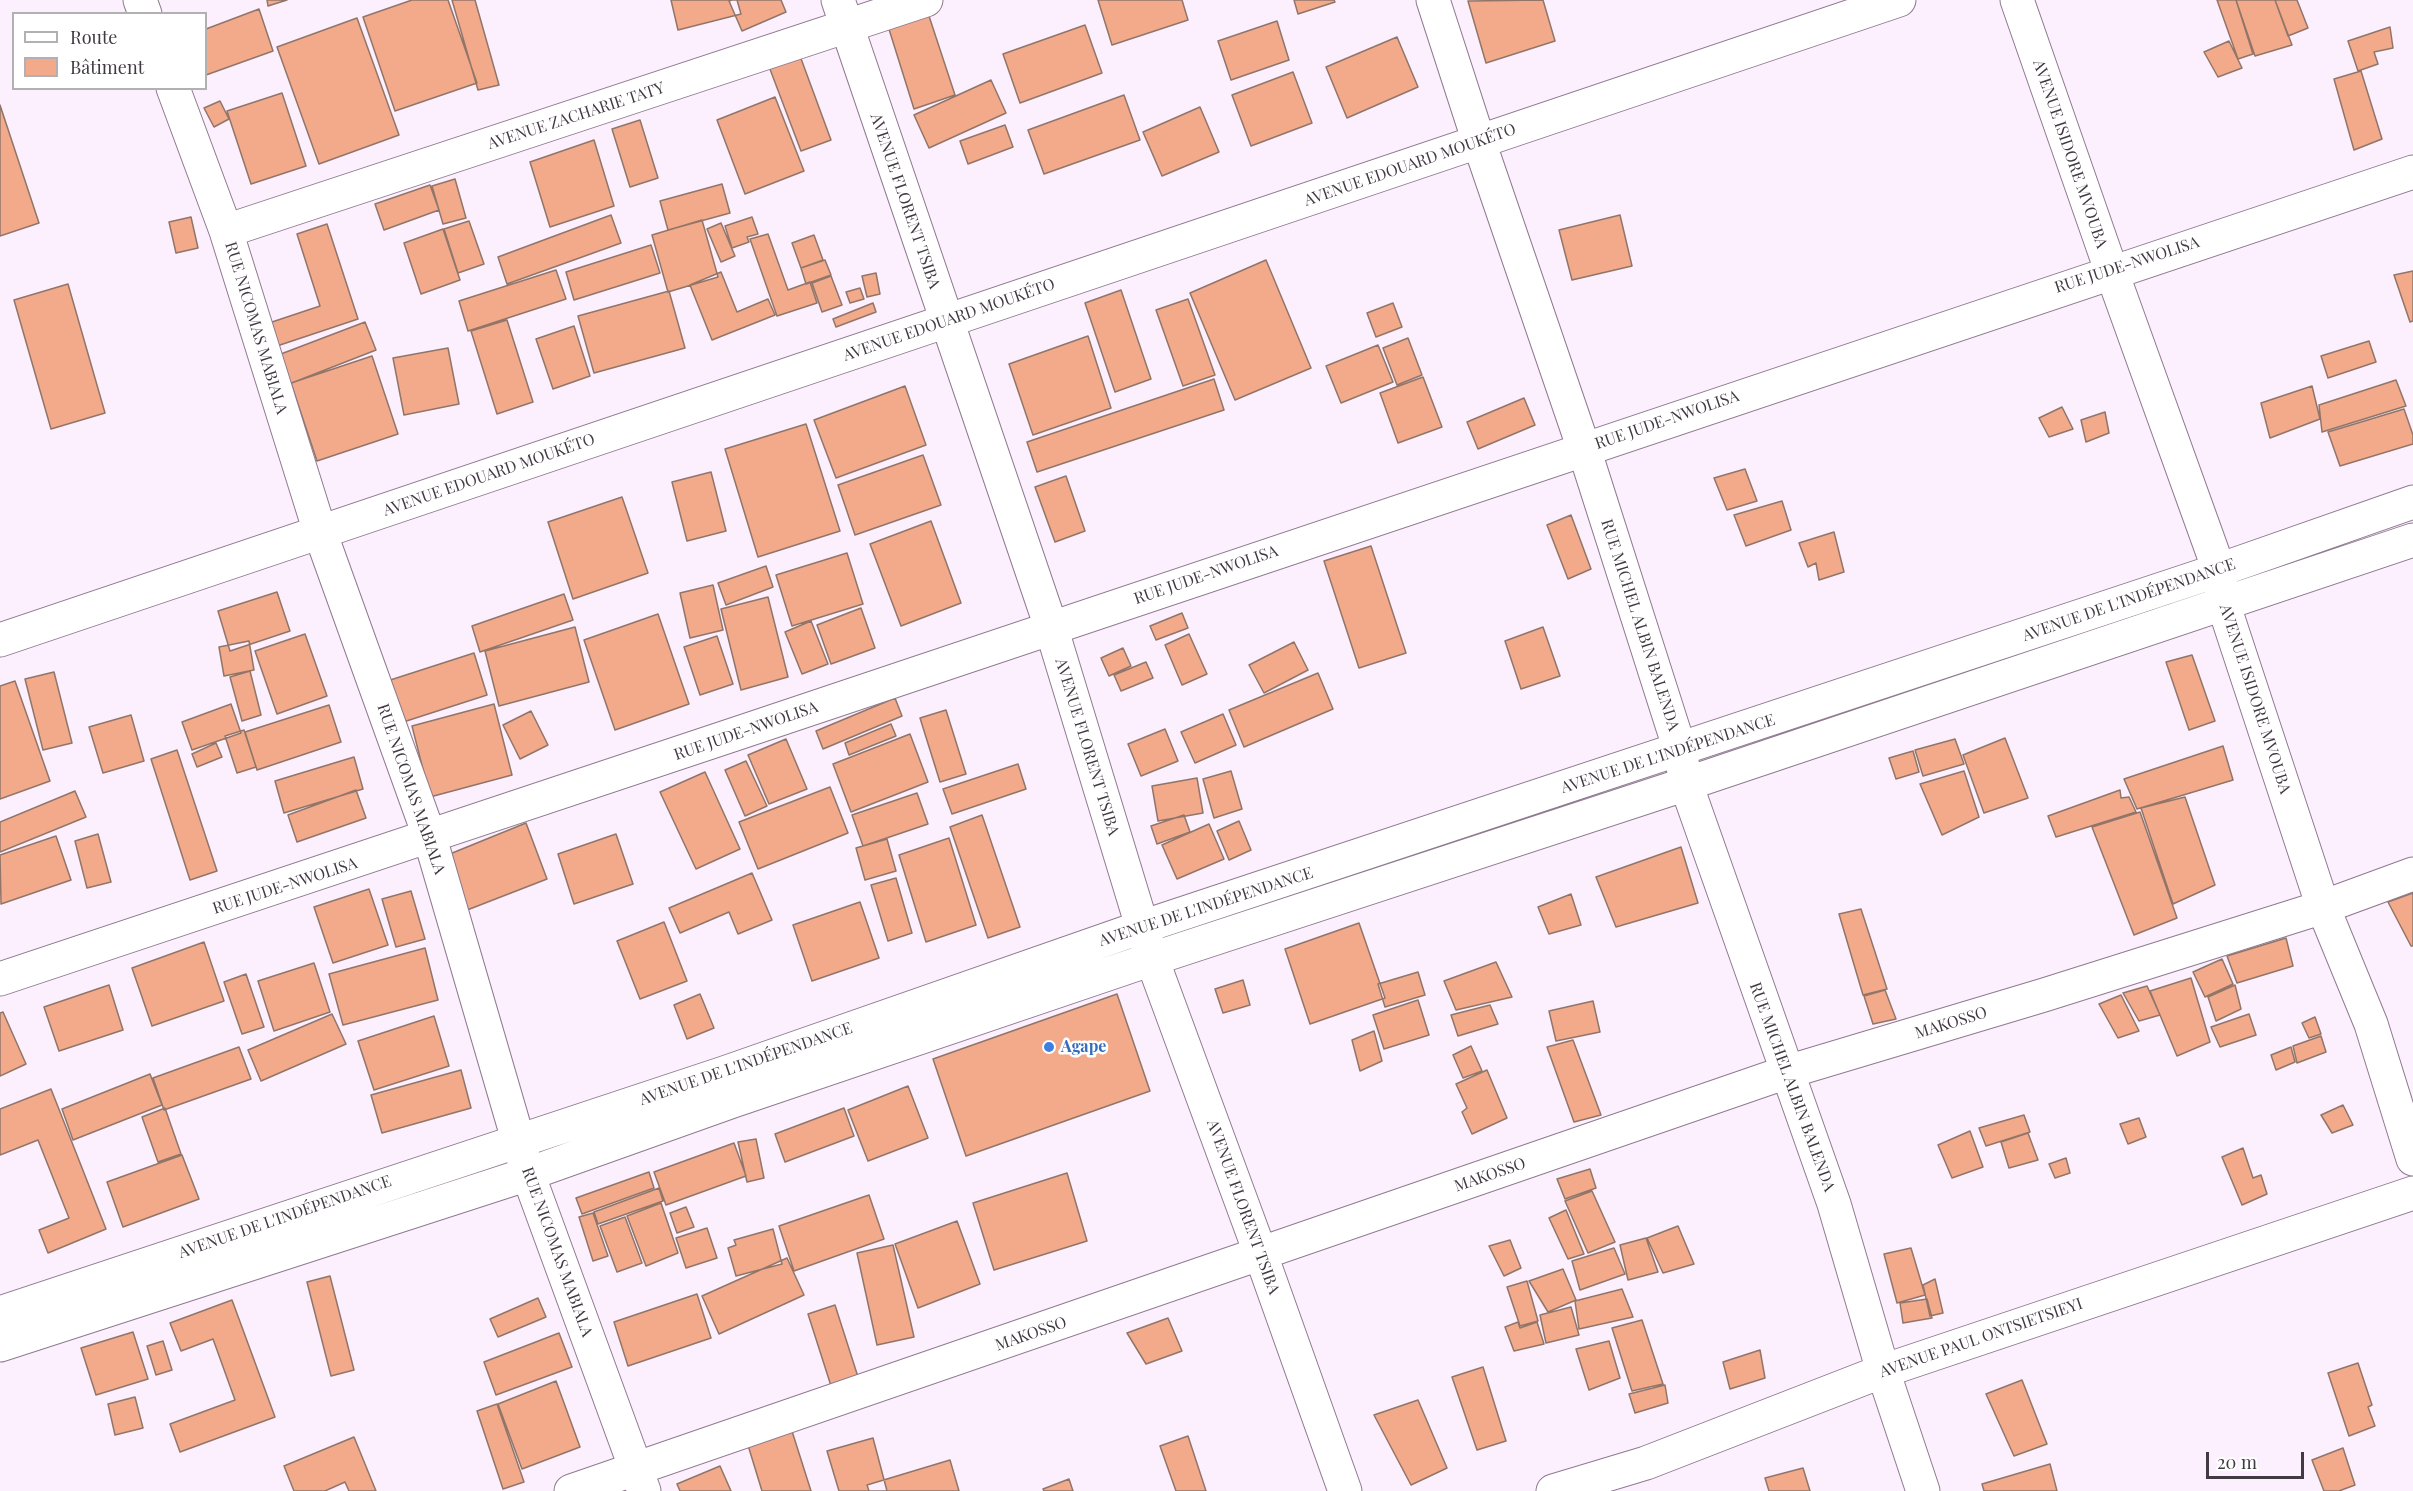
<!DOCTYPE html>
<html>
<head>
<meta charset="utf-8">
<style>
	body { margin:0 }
	#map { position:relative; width:2413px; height:1491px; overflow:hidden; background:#fceffe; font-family:"Playfair Display",serif }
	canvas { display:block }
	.legend { position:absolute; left:12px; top:12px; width:195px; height:78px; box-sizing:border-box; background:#fff; border:2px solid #b3b0b4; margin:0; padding:8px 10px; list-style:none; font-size:18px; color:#423a43 }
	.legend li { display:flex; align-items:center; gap:12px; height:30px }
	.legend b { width:30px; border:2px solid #b3b0b4 }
	.scale { position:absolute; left:2206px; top:1452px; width:98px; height:27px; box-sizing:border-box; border:3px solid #423a43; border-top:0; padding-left:8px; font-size:18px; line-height:21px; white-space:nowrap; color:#423a43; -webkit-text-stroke:4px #fff; paint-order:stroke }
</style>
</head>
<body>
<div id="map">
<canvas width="2413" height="1491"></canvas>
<ul class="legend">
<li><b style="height:8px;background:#fff"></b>Route</li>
<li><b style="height:16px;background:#f2aa8a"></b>Bâtiment</li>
</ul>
<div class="scale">20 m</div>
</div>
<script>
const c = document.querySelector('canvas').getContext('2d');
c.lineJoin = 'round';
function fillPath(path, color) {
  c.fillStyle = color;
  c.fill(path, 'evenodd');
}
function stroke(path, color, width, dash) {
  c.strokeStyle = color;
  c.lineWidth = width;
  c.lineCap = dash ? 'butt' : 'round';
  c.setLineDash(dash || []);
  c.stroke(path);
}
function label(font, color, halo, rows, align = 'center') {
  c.font = font + ' "Playfair Display",serif';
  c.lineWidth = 5;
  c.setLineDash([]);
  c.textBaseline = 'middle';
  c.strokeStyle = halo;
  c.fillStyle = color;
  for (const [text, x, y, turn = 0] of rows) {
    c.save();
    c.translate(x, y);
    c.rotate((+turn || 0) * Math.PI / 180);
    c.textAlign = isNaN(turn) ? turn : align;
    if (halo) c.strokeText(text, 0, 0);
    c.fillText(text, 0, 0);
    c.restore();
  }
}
const building = new Path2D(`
	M267 0H287L268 6Z
	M412 0H448L477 83 395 111 363 17Z
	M452 0H475L499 85 478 90Z
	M671 0H737L741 14 678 30Z
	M732 0H781L786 12 742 31 729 1Z
	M1098 0H1182L1188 20 1112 45Z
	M1294 0H1334L1335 2 1298 14Z
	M1543 0 1555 41 1486 63 1468 1Z
	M2217 0H2236L2253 54 2238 59Z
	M2236 0H2275L2292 45 2255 56Z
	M2275 0H2297L2308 28 2288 36Z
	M259 9 273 51 206 75V29Z
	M928 13 955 95 914 109 888 26Z
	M357 18 399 135 319 164 277 47Z
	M1277 21 1289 60 1231 80 1218 41Z
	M1085 25 1102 73 1020 103 1003 54Z
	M2390 27 2393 48 2374 52 2378 64 2358 71 2348 41Z
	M1397 37 1418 87 1347 118 1326 67Z
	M2229 41 2242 68 2218 77 2204 52Z
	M796 45 831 140 801 151 765 56Z
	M2361 71 2382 139 2354 150 2334 79Z
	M1293 72 1312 123 1251 146 1232 95Z
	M991 80 1006 113 929 148 914 115Z
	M282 93 306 166 251 184 227 111Z
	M1124 95 1140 140 1044 174 1028 130Z
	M775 97 804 171 745 194 717 120Z
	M220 101 229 119 214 127 204 108Z
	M0 105 39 223 0 236Z
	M1200 107 1219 152 1162 176 1143 132Z
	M640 120 658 178 630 187 612 129Z
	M1005 125 1013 147 968 164 960 141Z
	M594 140 614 206 550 227 530 162Z
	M455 179 466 218 443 224 432 186Z
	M722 184 730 213 668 230 660 201Z
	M430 185 439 210 384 230 375 204Z
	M611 215 621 243 507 284 498 257Z
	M1620 215 1632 266 1572 280 1559 230Z
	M191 217 198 248 176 253 169 222Z
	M752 217 758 234 747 237 749 242 732 248 725 226Z
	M702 220 718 277 668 292 652 235Z
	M469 221 484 264 458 273 444 229Z
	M721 223 735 256 721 262 707 229Z
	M327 224 358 319 271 348 263 325 320 306 297 234Z
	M443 229 460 280 421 294 404 243Z
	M768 234 788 290 810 282 817 303 777 316 750 239Z
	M814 235 823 260 801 268 792 243Z
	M651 245 660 273 574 300 566 272Z
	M825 260 831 275 806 284 801 268Z
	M1266 260 1311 368 1235 400 1190 293Z
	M556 270 566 299 468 331 459 301Z
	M2413 271V321L2410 322 2394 275Z
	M721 272 737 312 768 299 775 315 712 340 690 285Z
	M876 273 880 294 867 297 862 276Z
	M831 276 842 305 822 312 812 283Z
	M68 284 105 413 51 429 14 300Z
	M860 288 864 299 850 303 846 292Z
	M1121 290 1151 379 1115 392 1085 303Z
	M669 291 685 348 594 373 578 316Z
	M1188 299 1215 375 1183 386 1156 310Z
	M873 303 876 312 836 327 833 319Z
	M1393 303 1402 327 1376 337 1367 313Z
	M507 320 533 402 497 414 471 331Z
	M365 322 376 350 284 386 273 357Z
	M574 326 590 376 553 389 536 339Z
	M1088 336 1111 408 1033 435 1009 364Z
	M1408 338 1422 375 1397 385 1383 348Z
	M2369 341 2376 362 2328 378 2321 356Z
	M1378 345 1393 382 1341 403 1326 366Z
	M448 348 459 404 404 415 393 358Z
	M372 356 398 434 317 461 291 383Z
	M1423 377 1442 427 1398 443 1380 393Z
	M1214 379 1224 410 1037 472 1027 442Z
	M2396 380 2406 406 2322 432 2319 405Z
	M905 386 926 445 836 478 814 420Z
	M2312 386 2320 419 2270 438 2261 403Z
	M1524 398 1535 425 1478 449 1467 422Z
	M2062 407 2073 429 2049 437 2039 418Z
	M2404 409 2413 435V444L2340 466 2328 432Z
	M2105 412 2109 433 2086 442 2081 420Z
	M806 424 840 531 758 557 725 449Z
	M923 455 941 505 855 535 838 485Z
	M1745 469 1757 501 1727 510 1714 478Z
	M711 472 726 531 687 541 672 482Z
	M1066 476 1085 531 1055 542 1035 487Z
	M622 497 648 573 573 599 548 522Z
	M1782 501 1791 530 1746 546 1734 515Z
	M1571 515 1591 569 1568 579 1547 525Z
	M931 521 961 603 901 626 870 544Z
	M1834 532 1844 572 1819 580 1816 563 1808 567 1799 543Z
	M1371 546 1406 653 1359 668 1324 561Z
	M847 553 863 604 792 626 776 575Z
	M766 566 773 587 726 605 718 583Z
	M713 585 723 630 690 638 680 593Z
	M277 592 290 631 230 651 218 611Z
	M564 594 573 620 480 652 472 626Z
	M768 597 788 677 741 690 721 609Z
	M861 608 875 648 831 664 817 625Z
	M1182 613 1188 628 1156 640 1150 626Z
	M658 614 689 704 615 730 584 640Z
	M811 621 828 664 802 674 785 632Z
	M575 627 589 682 499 706 485 651Z
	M1543 627 1560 676 1521 689 1505 641Z
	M305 634 327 696 277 714 255 651Z
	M1189 634 1207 674 1182 685 1165 645Z
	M717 636 733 684 700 695 684 647Z
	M249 641 254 670 224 676 219 647Z
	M1294 642 1308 670 1264 693 1249 665Z
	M1123 648 1131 666 1109 676 1101 658Z
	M474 653 487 695 394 725 381 683Z
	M2192 655 2215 721 2189 730 2166 662Z
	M1146 662 1153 678 1121 691 1114 675Z
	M250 671 261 715 242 721 230 677Z
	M54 672 72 743 43 750 25 679Z
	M1318 673 1333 709 1244 747 1229 710Z
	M15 681 50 781 0 799V686Z
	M895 698 902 716 823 749 816 731Z
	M231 704 241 733 192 750 182 722Z
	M494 704 512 775 430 797 412 726Z
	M329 705 341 742 257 770 245 732Z
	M946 710 966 774 940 782 920 718Z
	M531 711 548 745 520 759 503 725Z
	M1223 714 1236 745 1195 763 1181 732Z
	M131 715 144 761 103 773 89 727Z
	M891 724 896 736 849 755 845 743Z
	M1165 729 1178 761 1141 776 1128 744Z
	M244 730 256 767 237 773 225 736Z
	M910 734 928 782 851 812 833 764Z
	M2005 738 2028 798 1984 813 1963 755Z
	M786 739 807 789 769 804 748 755Z
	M1955 739 1964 764 1923 776 1915 750Z
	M216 743 222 757 197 767 192 754Z
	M2223 746 2233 780 2137 809 2124 779Z
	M177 750 217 871 190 880 151 759Z
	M1913 751 1919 772 1896 779 1889 758Z
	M354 757 363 789 284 813 275 781Z
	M746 761 767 806 745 816 725 770Z
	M1018 764 1026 789 952 814 943 789Z
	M1231 771 1242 809 1214 818 1203 779Z
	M1964 771 1979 817 1942 835 1920 784Z
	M705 772 740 849 696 869 660 792Z
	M1197 778 1203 813 1158 821 1152 786Z
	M830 787 848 833 758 869 739 822Z
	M356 790 366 818 297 842 288 815Z
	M2120 790 2121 798 2129 797 2136 812 2056 837 2048 816Z
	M75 791 86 817 0 852V822Z
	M917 793 928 824 863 846 852 815Z
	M2185 797 2215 885 2173 904 2141 808Z
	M2140 812 2177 918 2134 935 2092 827Z
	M982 815 1020 927 988 938 950 827Z
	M1184 815 1190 832 1157 844 1151 826Z
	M1239 821 1251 850 1229 860 1217 831Z
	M526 823 547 879 462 912 440 858Z
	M1209 824 1224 859 1177 879 1162 845Z
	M98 834 111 882 87 888 75 841Z
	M616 834 633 884 574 904 558 854Z
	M56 836 71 880 1 904 0 855Z
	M949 838 976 925 926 942 899 855Z
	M887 839 896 871 865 880 856 848Z
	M1681 847 1698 903 1616 927 1596 877Z
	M752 873 772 920 738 934 729 912 680 933 669 908Z
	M896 878 912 933 888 941 871 885Z
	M369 889 388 945 333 963 314 907Z
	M411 891 425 939 396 947 382 899Z
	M2413 893V946H2411L2388 902Z
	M1571 894 1581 925 1549 934 1538 907Z
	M860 902 879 958 812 981 793 925Z
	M1861 909 1887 989 1863 995 1839 914Z
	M664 922 687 981 640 999 617 941Z
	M1359 923 1385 998 1310 1024 1285 949Z
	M2286 938 2293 966 2237 983 2227 956Z
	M204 942 224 1001 152 1026 132 968Z
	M425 948 438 1000 343 1025 329 974Z
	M2222 959 2233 984 2205 997 2193 972Z
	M1496 962 1512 997 1456 1010 1444 981Z
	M314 963 330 1012 274 1031 258 981Z
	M1418 972 1425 995 1385 1007 1378 984Z
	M246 974 264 1027 242 1034 224 982Z
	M2191 978 2210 1042 2177 1056 2150 991Z
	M1243 980 1250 1005 1223 1013 1215 989Z
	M109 985 123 1030 59 1051 44 1007Z
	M2235 985 2241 1009 2216 1021 2208 997Z
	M2147 986 2160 1015 2139 1021 2123 993Z
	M1885 990 1896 1019 1873 1024 1864 996Z
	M700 994 714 1028 687 1039 674 1005Z
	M1117 994 1150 1091 966 1156 933 1059Z
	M2121 995 2139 1031 2118 1038 2099 1004Z
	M1418 1000 1429 1035 1384 1049 1373 1015Z
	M1593 1001 1600 1032 1556 1041 1549 1011Z
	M1490 1005 1498 1024 1458 1036 1451 1015Z
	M3 1012 26 1064 0 1076V1013Z
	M332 1014 346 1044 261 1081 248 1050Z
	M2249 1014 2256 1035 2220 1047 2211 1027Z
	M434 1016 449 1066 374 1090 358 1041Z
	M2315 1017 2321 1034 2309 1038 2302 1023Z
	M1374 1031 1382 1061 1360 1071 1352 1040Z
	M2321 1036 2326 1052 2297 1063 2293 1046Z
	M1573 1040 1601 1115 1574 1122 1547 1047Z
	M1471 1046 1482 1071 1463 1078 1453 1055Z
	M239 1047 251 1079 164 1110 153 1078Z
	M2291 1047 2295 1062 2276 1070 2271 1055Z
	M461 1070 471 1108 382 1133 371 1095Z
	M1487 1070 1507 1118 1472 1134 1462 1112 1467 1108 1456 1084Z
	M150 1074 162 1105 73 1140 62 1109Z
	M908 1086 928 1138 868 1161 848 1110Z
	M51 1089 106 1229 48 1253 39 1230 69 1218 38 1140 0 1155V1109Z
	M2343 1105 2353 1125 2332 1133 2321 1115Z
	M165 1108 181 1154 158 1162 142 1117Z
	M844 1108 854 1136 785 1162 775 1134Z
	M2024 1115 2030 1132 1986 1146 1979 1128Z
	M2139 1118 2146 1137 2128 1144 2120 1124Z
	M1970 1131 1983 1167 1952 1178 1938 1145Z
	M2028 1133 2038 1160 2009 1168 2001 1142Z
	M756 1139 764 1178 747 1182 738 1142Z
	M734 1143 746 1176 666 1205 654 1172Z
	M2243 1148 2253 1178 2261 1175 2267 1194 2242 1205 2222 1157Z
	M182 1155 199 1199 123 1227 107 1182Z
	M2066 1158 2070 1173 2055 1178 2049 1164Z
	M1590 1169 1596 1188 1565 1199 1557 1179Z
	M649 1172 654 1188 582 1214 576 1198Z
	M1067 1173 1087 1241 994 1270 973 1203Z
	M659 1188 663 1201 598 1224 594 1212Z
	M1592 1191 1615 1242 1588 1253 1565 1201Z
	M869 1195 884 1239 794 1271 779 1226Z
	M661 1203 678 1253 646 1266 627 1216Z
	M686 1207 694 1227 677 1233 670 1213Z
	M1566 1210 1584 1254 1568 1259 1549 1218Z
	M593 1213 608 1256 593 1261 579 1217Z
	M625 1217 642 1263 617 1272 600 1226Z
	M957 1221 980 1284 918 1308 895 1244Z
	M1678 1226 1694 1264 1663 1273 1647 1238Z
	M707 1228 717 1258 686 1268 676 1238Z
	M773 1229 782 1264 736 1276 728 1248 736 1245 734 1240Z
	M1646 1238 1658 1272 1628 1280 1620 1245Z
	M1510 1240 1521 1268 1504 1276 1489 1246Z
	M893 1245 914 1337 877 1345 857 1253Z
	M1614 1248 1625 1274 1580 1290 1572 1261Z
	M1911 1248 1925 1295 1897 1303 1884 1254Z
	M787 1258 804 1295 719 1334 702 1296Z
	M1563 1269 1576 1300 1548 1312 1529 1281Z
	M330 1276 354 1370 331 1376 307 1282Z
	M1935 1279 1943 1313 1930 1316 1923 1285Z
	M1527 1281 1538 1321 1520 1326 1507 1287Z
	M1622 1289 1633 1317 1579 1329 1575 1301Z
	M697 1294 711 1338 628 1366 614 1322Z
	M538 1298 546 1317 498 1337 490 1319Z
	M1927 1299 1932 1318 1903 1323 1900 1303Z
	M232 1300 275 1417 180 1452 170 1424 235 1400 213 1339 181 1351 170 1323Z
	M835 1305 859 1380 832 1389 808 1314Z
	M1571 1307 1579 1335 1546 1343 1540 1315Z
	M1168 1318 1182 1351 1146 1364 1127 1333Z
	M1642 1320 1663 1384 1632 1391 1612 1328Z
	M1518 1322 1520 1328 1537 1322 1544 1344 1514 1351 1505 1327Z
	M133 1332 148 1379 96 1395 81 1348Z
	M559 1333 572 1367 496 1395 484 1362Z
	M163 1341 172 1370 156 1375 147 1346Z
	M1609 1341 1620 1378 1589 1390 1576 1349Z
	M1760 1350 1765 1378 1730 1389 1723 1362Z
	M2358 1363 2372 1405 2368 1407 2375 1426 2349 1436 2328 1373Z
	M1483 1367 1506 1441 1477 1450 1452 1377Z
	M2022 1380 2047 1444 2014 1456 1986 1394Z
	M556 1381 580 1447 522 1469 498 1404Z
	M1665 1385 1668 1403 1635 1413 1629 1394Z
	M135 1397 143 1428 115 1435 108 1404Z
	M1418 1400 1447 1468 1411 1485 1374 1415Z
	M497 1404 524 1482 503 1489 477 1411Z
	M791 1428 811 1491H762L747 1442Z
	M1188 1436 1206 1491H1176L1160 1446Z
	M354 1437 376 1491H349L345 1482 325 1491H294L284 1466Z
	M873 1438 887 1491H839L827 1451Z
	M2343 1448 2355 1485 2339 1491H2324L2312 1460Z
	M950 1460 959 1491H869L867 1485Z
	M2050 1464 2057 1491H1984L1982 1484Z
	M720 1466 731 1491H680L677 1484Z
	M1803 1468 1810 1491H1769L1765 1478Z
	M1069 1479 1073 1491H1044L1043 1489Z`);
fillPath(building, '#f2aa8a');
stroke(building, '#917569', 1.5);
const minor = new Path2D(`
	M140 0 145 14
	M838 0 1051 627 1152 959 1261 1255 1345 1491
	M1433 0 1479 142 1584 449 1680 750 1686 784 1834 1204 1883 1371 1923 1491
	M2017 0 2111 270 2219 570 2223 603 2323 907 2371 1024 2413 1159
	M173 88 226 231 320 532 430 838 528 1174 644 1491
	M226 231 926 0
	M0 640 1899 0
	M0 979C806 715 1606 434 2413 172
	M0 1313 724 1073 1142 927 2219 570 2413 502
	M0 1345 528 1174 733 1101 1152 959 1686 784 2413 540
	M571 1491 1787 1072 2044 995 2323 907 2413 874
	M1553 1491 1646 1463 1883 1371 2413 1193`);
stroke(minor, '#8f7a90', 35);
stroke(minor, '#fff', 33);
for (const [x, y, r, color] of [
	[1049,1047,6,"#3f7fe0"]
]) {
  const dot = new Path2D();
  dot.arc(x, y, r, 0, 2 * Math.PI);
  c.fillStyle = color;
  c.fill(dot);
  stroke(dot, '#fff', 2);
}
label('16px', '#423a43', '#fff', [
	["AVENUE ZACHARIE TATY",576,116,-18],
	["AVENUE ISIDORE MVOUBA",2070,154,71],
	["AVENUE EDOUARD MOUKÉTO",1410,165,-19],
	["AVENUE FLORENT TSIBA",905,201,71],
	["RUE JUDE-NWOLISA",2127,265,-18],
	["AVENUE EDOUARD MOUKÉTO",949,320,-19],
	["RUE NICOMAS MABIALA",256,328,73],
	["RUE JUDE-NWOLISA",1667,420,-19],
	["AVENUE EDOUARD MOUKÉTO",489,475,-19],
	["RUE JUDE-NWOLISA",1206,575,-19],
	["AVENUE DE L'INDÉPENDANCE",2129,600,-19],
	["RUE MICHEL ALBIN BALENDA",1640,625,72],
	["AVENUE ISIDORE MVOUBA",2255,699,72],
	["RUE JUDE-NWOLISA",746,731,-19],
	["AVENUE FLORENT TSIBA",1087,747,73],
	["AVENUE DE L'INDÉPENDANCE",1668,754,-18],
	["RUE NICOMAS MABIALA",411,789,71],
	["RUE JUDE-NWOLISA",285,886,-18],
	["AVENUE DE L'INDÉPENDANCE",1206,907,-18],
	["MAKOSSO",1951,1023,-17],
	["AVENUE DE L'INDÉPENDANCE",746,1064,-19],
	["RUE MICHEL ALBIN BALENDA",1792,1087,70],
	["MAKOSSO",1490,1175,-19],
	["AVENUE FLORENT TSIBA",1243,1207,70],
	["AVENUE DE L'INDÉPENDANCE",285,1217,-19],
	["RUE NICOMAS MABIALA",557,1252,70],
	["MAKOSSO",1031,1334,-19],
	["AVENUE PAUL ONTSIETSIEYI",1981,1338,-19]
]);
label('bold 16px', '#366cbe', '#fff', [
	["Agape",1061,1047]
], 'left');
</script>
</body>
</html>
